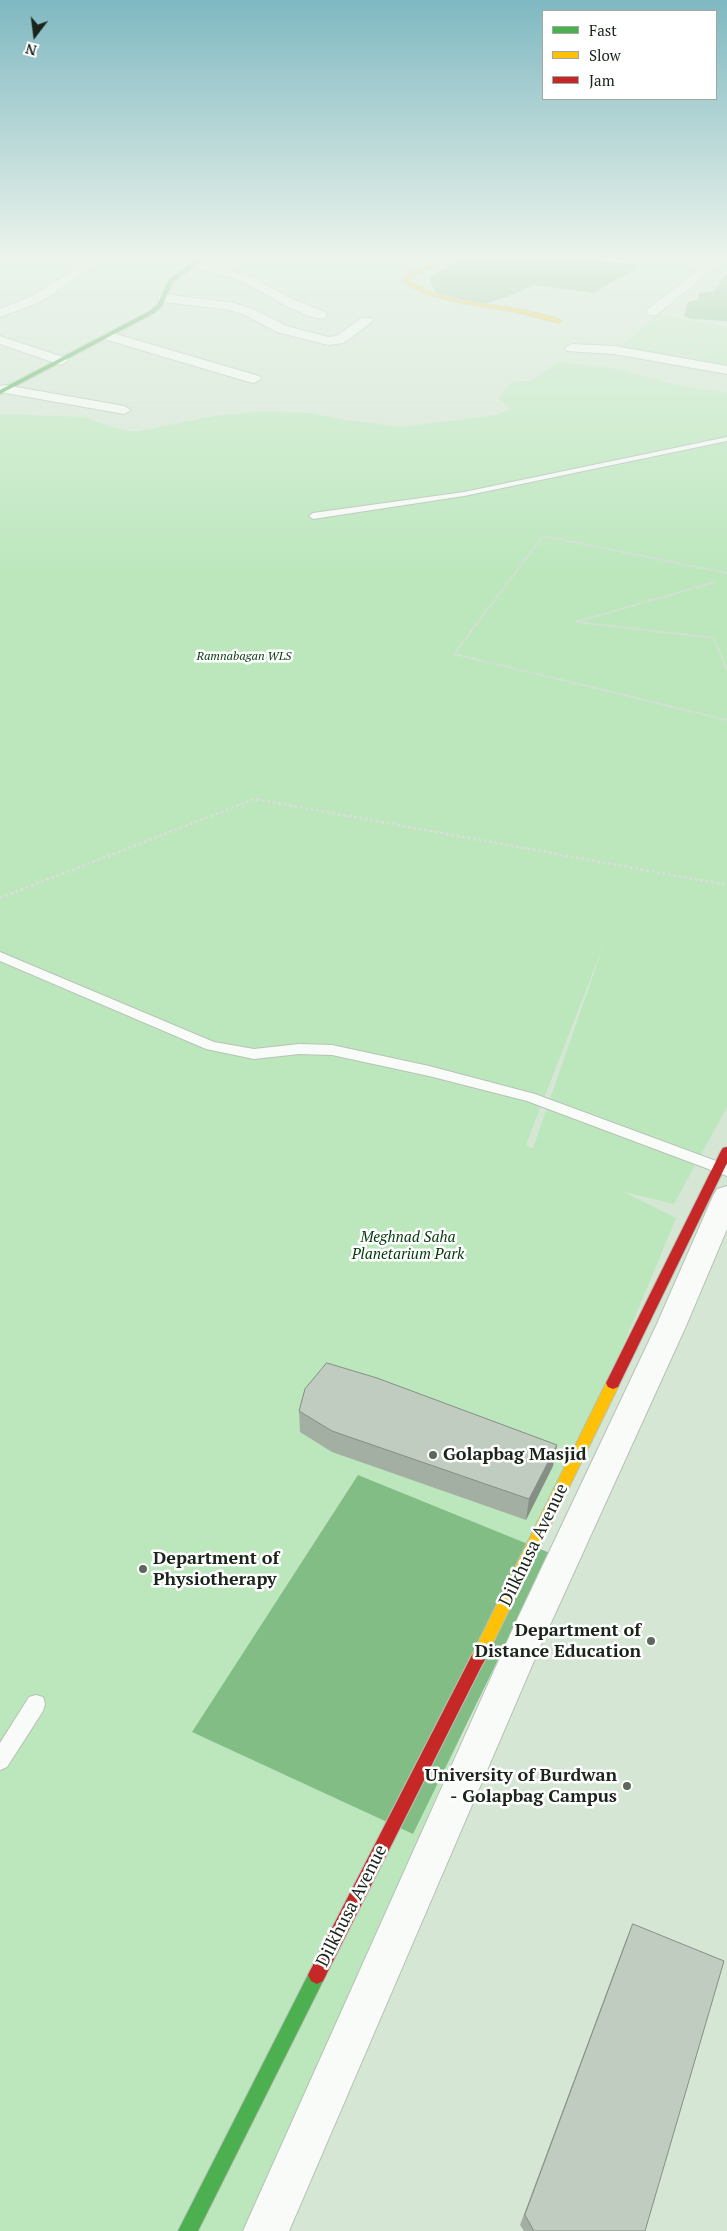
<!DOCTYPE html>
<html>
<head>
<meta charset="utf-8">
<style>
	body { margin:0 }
	#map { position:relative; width:727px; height:2231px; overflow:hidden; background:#d5e6d5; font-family:"PT Serif",serif }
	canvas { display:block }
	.legend { position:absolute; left:542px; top:10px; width:175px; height:90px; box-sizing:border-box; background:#fff; border:1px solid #a3a7a3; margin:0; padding:6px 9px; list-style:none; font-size:15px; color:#1a241a }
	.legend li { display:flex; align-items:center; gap:10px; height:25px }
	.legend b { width:25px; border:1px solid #a3a7a3 }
	.north { position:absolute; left:10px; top:10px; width:50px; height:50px; -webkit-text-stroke:4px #fff; paint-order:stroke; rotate:195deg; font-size:14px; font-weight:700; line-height:20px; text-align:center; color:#1a241a }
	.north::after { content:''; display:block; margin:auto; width:18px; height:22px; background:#1a241a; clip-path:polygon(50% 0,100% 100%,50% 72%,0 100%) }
</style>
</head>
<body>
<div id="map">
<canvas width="727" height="2231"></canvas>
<ul class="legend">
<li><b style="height:6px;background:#4caf50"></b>Fast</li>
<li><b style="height:6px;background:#ffc107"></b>Slow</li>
<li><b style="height:6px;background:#c62828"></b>Jam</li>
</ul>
<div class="north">N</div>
</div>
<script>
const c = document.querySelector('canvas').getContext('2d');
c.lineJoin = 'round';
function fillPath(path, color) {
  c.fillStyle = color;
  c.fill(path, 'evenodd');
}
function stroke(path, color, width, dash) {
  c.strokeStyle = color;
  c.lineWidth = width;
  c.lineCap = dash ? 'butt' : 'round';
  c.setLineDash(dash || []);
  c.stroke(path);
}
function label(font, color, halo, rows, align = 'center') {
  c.font = font + ' "PT Serif",serif';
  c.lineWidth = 5;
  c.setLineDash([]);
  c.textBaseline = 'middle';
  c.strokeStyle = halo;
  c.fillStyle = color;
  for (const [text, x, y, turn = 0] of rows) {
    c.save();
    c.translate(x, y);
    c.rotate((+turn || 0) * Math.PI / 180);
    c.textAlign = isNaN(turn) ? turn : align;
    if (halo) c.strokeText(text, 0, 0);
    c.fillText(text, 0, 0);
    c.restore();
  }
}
fillPath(new Path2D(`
	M656 314 727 327V369L618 350Z
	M558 362 612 368 682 386 727 393V1107L674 1204 624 1192 676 1218 256 2231H0V414L85 417 111 427 134 432 214 416 257 412 311 413 345 420 401 427 496 415 511 409 499 399 511 382 530 381ZM605 941 533 1148H532L526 1145Z`), '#bce7bd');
fillPath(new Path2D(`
	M462 259H585L641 265 594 293 533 285 520 292 485 304 436 296 429 277Z
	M727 273V321L691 319 684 316 688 302 699 299V293L714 291Z
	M358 1475 550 1553 413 1834 192 1732Z`), '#82bd86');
const lane = new Path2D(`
	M727 437V441L464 496 313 519 309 516 313 513 464 492Z
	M0 952 214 1042 254 1049 299 1044 332 1045 429 1066 535 1094 727 1165V1176L527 1101 429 1076 332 1055 299 1054 254 1059 206 1049 0 961Z
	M36 1695 43 1697 45 1704 43 1711 7 1767 0 1770V1743L29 1697Z`);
const street = new Path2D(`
	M90 259H104L40 302 0 317V309L32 296Z
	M713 259H726L656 315H648L646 312 648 309Z
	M194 260 252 277 292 299 325 312 327 315 325 318C308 322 262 291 245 283 228 275 208 272 190 267L188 264Z
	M163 294 234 303 251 308 287 326 328 337 336 336 362 318H372L373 321 344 343 328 345 277 332 243 314 229 310 159 301 157 298 159 295Z
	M109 332 259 376 261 379 254 383 249 382 104 339 102 336Z
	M0 336 66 358 68 361 61 365 0 344Z
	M572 344 614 346 727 366V374L614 354 567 351 565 348Z
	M5 385 124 406 131 410 124 414 0 392V386Z
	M727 1186V1229L686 1326 540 1647 289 2231H243L515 1624 656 1326 713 1196 717 1189Z`);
const fast = new Path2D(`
	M196 260 201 261 173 282 162 306 154 313 0 394V390L150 311 157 305 169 280Z
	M317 1966 323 1969 326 1975 198 2231H178L311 1969Z`);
const slow = new Path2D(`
	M438 259H443L438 265 409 278V281C446 304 491 302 532 312 542 315 553 316 562 321L559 323C539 318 519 312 498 309 465 303 433 301 404 283V276L434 263Z
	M613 1377 618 1379 620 1383 482 1665 477 1667 472 1665 469 1660 472 1655 608 1379Z`);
const jam = new Path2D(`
	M727 1147V1163L618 1387 613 1389 608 1387 606 1383 608 1379 721 1151 723 1148Z
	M477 1653 482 1655 485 1660 482 1665 323 1981 317 1984 311 1981 308 1975 311 1969 472 1655Z`);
stroke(lane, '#b6c3b6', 2);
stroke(street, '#b6c3b6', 2);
stroke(fast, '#b6c3b6', 2);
stroke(slow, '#b6c3b6', 2);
stroke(jam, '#b6c3b6', 2);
stroke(new Path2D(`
	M671 332C687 331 712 329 719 346 702 360 670 358 654 343L659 336Z
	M684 337 704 343V346C693 353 679 351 668 344L671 339Z
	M720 350 727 346
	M727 573 543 536 454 654 727 720
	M715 582 576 622 714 638 727 670`), '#d8ded8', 2, [2, 1]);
stroke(new Path2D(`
	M0 898 255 799 727 885`), '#d8ded8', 2.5, [3, 2.5]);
fillPath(lane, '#f9fbf9');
fillPath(street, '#f9fbf9');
fillPath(fast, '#4caf50');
fillPath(slow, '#ffc107');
fillPath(jam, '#c62828');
fillPath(new Path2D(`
	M299 1411 557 1445 553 1466 526 1520 332 1452 300 1432Z
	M633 1924 645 2231H524L520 2225 626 1940Z`), '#a4afa4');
fillPath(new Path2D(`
	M557 1445 553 1466 526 1520 529 1499Z`), '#868f86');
const building = new Path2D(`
	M327 1363 377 1378 557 1445 529 1499 332 1431 299 1411 305 1389Z
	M633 1924 724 1961 645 2231H534L525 2215Z`);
fillPath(building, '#bfccbf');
stroke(building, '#868f86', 1);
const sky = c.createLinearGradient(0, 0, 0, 571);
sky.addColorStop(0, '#7fb8c1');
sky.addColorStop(0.45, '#ecf4ec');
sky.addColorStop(1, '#ecf4ec00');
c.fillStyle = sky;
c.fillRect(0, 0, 727, 571);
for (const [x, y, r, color] of [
	[433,1455,5,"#5b685b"],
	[143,1569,5,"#5b685b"],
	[651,1641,5,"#5b685b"],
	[627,1786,5,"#5b685b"]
]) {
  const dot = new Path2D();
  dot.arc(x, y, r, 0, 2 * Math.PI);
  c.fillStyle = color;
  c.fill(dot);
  stroke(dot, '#fff', 2);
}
label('italic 12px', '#00390a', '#fff', [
	["Ramnabagan WLS",244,657]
]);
label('italic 15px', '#00390a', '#fff', [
	["Meghnad Saha",408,1238],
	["Planetarium Park",408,1255]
]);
label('bold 18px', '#1a241a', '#fff', [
	["Golapbag Masjid",443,1455],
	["Department of",153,1559],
	["Physiotherapy",153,1580],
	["Department of",641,1631,"right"],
	["Distance Education",641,1652,"right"],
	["University of Burdwan",617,1776,"right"],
	["- Golapbag Campus",617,1797,"right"]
], 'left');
label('18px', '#1a241a', '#fff', [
	["Dilkhusa Avenue",534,1545,-64],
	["Dilkhusa Avenue",352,1906,-63]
]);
</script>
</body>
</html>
